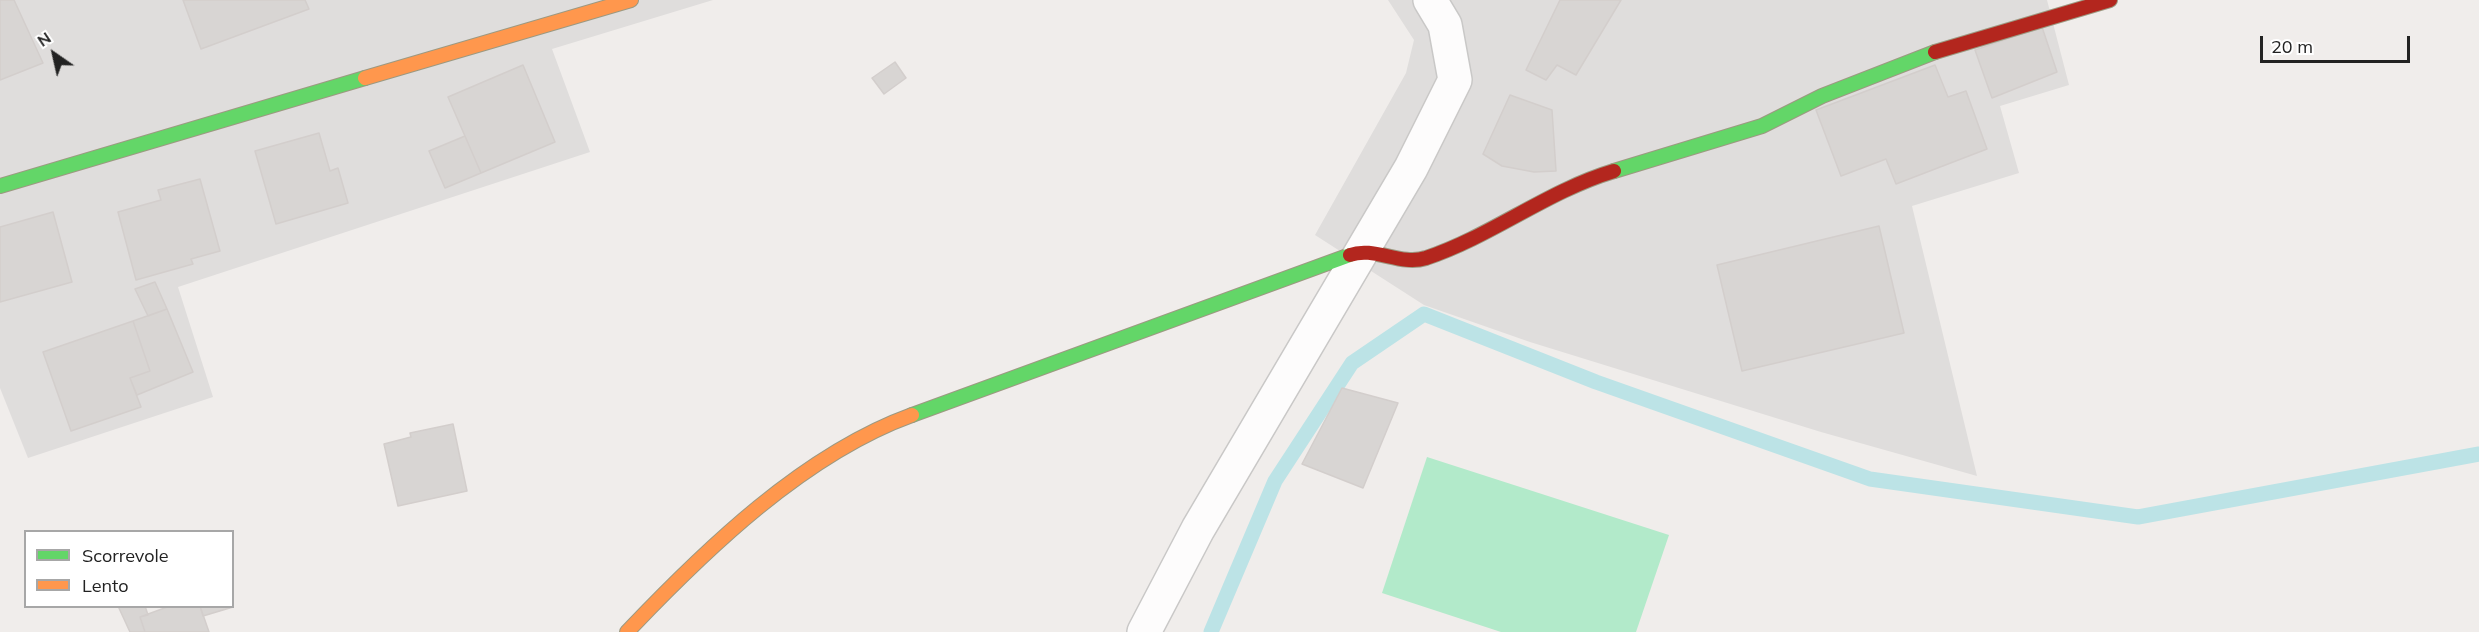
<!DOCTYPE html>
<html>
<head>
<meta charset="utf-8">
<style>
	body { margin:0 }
	#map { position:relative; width:2479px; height:632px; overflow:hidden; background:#f0edeb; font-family:Mulish,sans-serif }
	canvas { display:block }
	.legend { position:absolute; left:24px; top:530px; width:210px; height:78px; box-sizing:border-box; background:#fff; border:2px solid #a7a7a7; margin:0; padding:8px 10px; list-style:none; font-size:18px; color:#222 }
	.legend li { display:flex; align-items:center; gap:12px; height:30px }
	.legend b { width:30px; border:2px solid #a7a7a7 }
	.north { position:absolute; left:24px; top:24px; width:60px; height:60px; -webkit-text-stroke:4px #fff; paint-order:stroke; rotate:326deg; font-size:16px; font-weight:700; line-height:24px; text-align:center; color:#222 }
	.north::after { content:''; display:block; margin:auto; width:21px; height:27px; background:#222; clip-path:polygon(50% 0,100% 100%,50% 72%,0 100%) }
	.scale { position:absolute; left:2260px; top:36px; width:150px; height:27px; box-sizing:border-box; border:3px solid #222; border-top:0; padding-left:8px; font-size:18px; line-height:21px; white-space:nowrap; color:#222; -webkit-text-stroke:4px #fff; paint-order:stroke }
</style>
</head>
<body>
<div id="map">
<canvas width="2479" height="632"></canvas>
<ul class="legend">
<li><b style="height:8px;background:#63d668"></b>Scorrevole</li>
<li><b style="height:8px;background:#ff974d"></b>Lento</li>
</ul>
<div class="north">N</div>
<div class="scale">20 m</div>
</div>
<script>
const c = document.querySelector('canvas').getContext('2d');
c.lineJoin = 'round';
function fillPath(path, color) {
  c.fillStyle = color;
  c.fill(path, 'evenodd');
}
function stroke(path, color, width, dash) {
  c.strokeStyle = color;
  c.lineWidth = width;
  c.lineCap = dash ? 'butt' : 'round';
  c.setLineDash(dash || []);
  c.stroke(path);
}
fillPath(new Path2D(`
	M0 0H713L552 49 590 152 178 287 213 397 28 458 0 388Z
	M1388 0H2047L2069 85 2000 106 2019 173 1912 206 1977 476 1821 432 1530 342 1424 305 1315 235 1406 73 1414 40Z`), '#dfdddc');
fillPath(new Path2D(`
	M1427 457 1669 535 1636 632H1501L1382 593Z`), '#b2eaca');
stroke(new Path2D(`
	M1211 632 1275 481 1352 363 1424 314 1596 382 1870 479 2138 517 2479 454`), '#bce3e6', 15);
const building = new Path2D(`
	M0 0H14L43 63 0 80Z
	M183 0H305L309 9 201 49Z
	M1560 0H1621L1576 75 1557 65 1546 80 1526 70Z
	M2042 27 2057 72 1992 98 1975 50Z
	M895 62 906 78 884 94 872 78Z
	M523 65 555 142 481 173 448 97Z
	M1935 65 1948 97 1966 91 1987 149 1896 184 1886 159 1841 176 1816 110Z
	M1510 95 1552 110 1556 171 1534 172 1502 166 1483 154Z
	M319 133 330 171 338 168 348 203 276 224 255 151Z
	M465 136 481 173 445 188 429 151Z
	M200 179 220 251 191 259 193 264 136 280 118 212 161 200 158 190Z
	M53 212 72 282 0 302V227Z
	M1879 226 1904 333 1742 371 1717 265Z
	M155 282 167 309 148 316 135 289Z
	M167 309 193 372 137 395 130 378 150 371 133 321Z
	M133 321 150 371 130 378 141 407 71 431 43 352Z
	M1342 388 1398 403 1363 488 1302 464Z
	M453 424 467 491 398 506 384 444 411 437 410 433Z
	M118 606H145L148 615 140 617 145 632H130Z
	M170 606H200L209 632H145L140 617Z
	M200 606H232L233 607 203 616Z`);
fillPath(building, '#d8d5d3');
stroke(building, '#d3cecc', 1.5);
const street = new Path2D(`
	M1144 632 1198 529 1411 168 1455 80 1445 25 1430 0`);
const fast = new Path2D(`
	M1614 171 1762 126 1822 96 1935 52
	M0 186 365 78
	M912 415 1350 255`);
const slow = new Path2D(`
	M365 78 631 0
	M627 632C705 550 804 454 912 415`);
const jam = new Path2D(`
	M1935 52 2110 0
	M1350 255C1374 246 1400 266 1426 258 1492 236 1547 191 1614 171`);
stroke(street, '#c9c8c7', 36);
stroke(fast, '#9c9981', 16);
stroke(slow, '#9c9981', 16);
stroke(jam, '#9c9981', 16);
stroke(street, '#fdfcfc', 33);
stroke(fast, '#63d668', 14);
stroke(slow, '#ff974d', 14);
stroke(jam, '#b3261e', 14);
</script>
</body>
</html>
